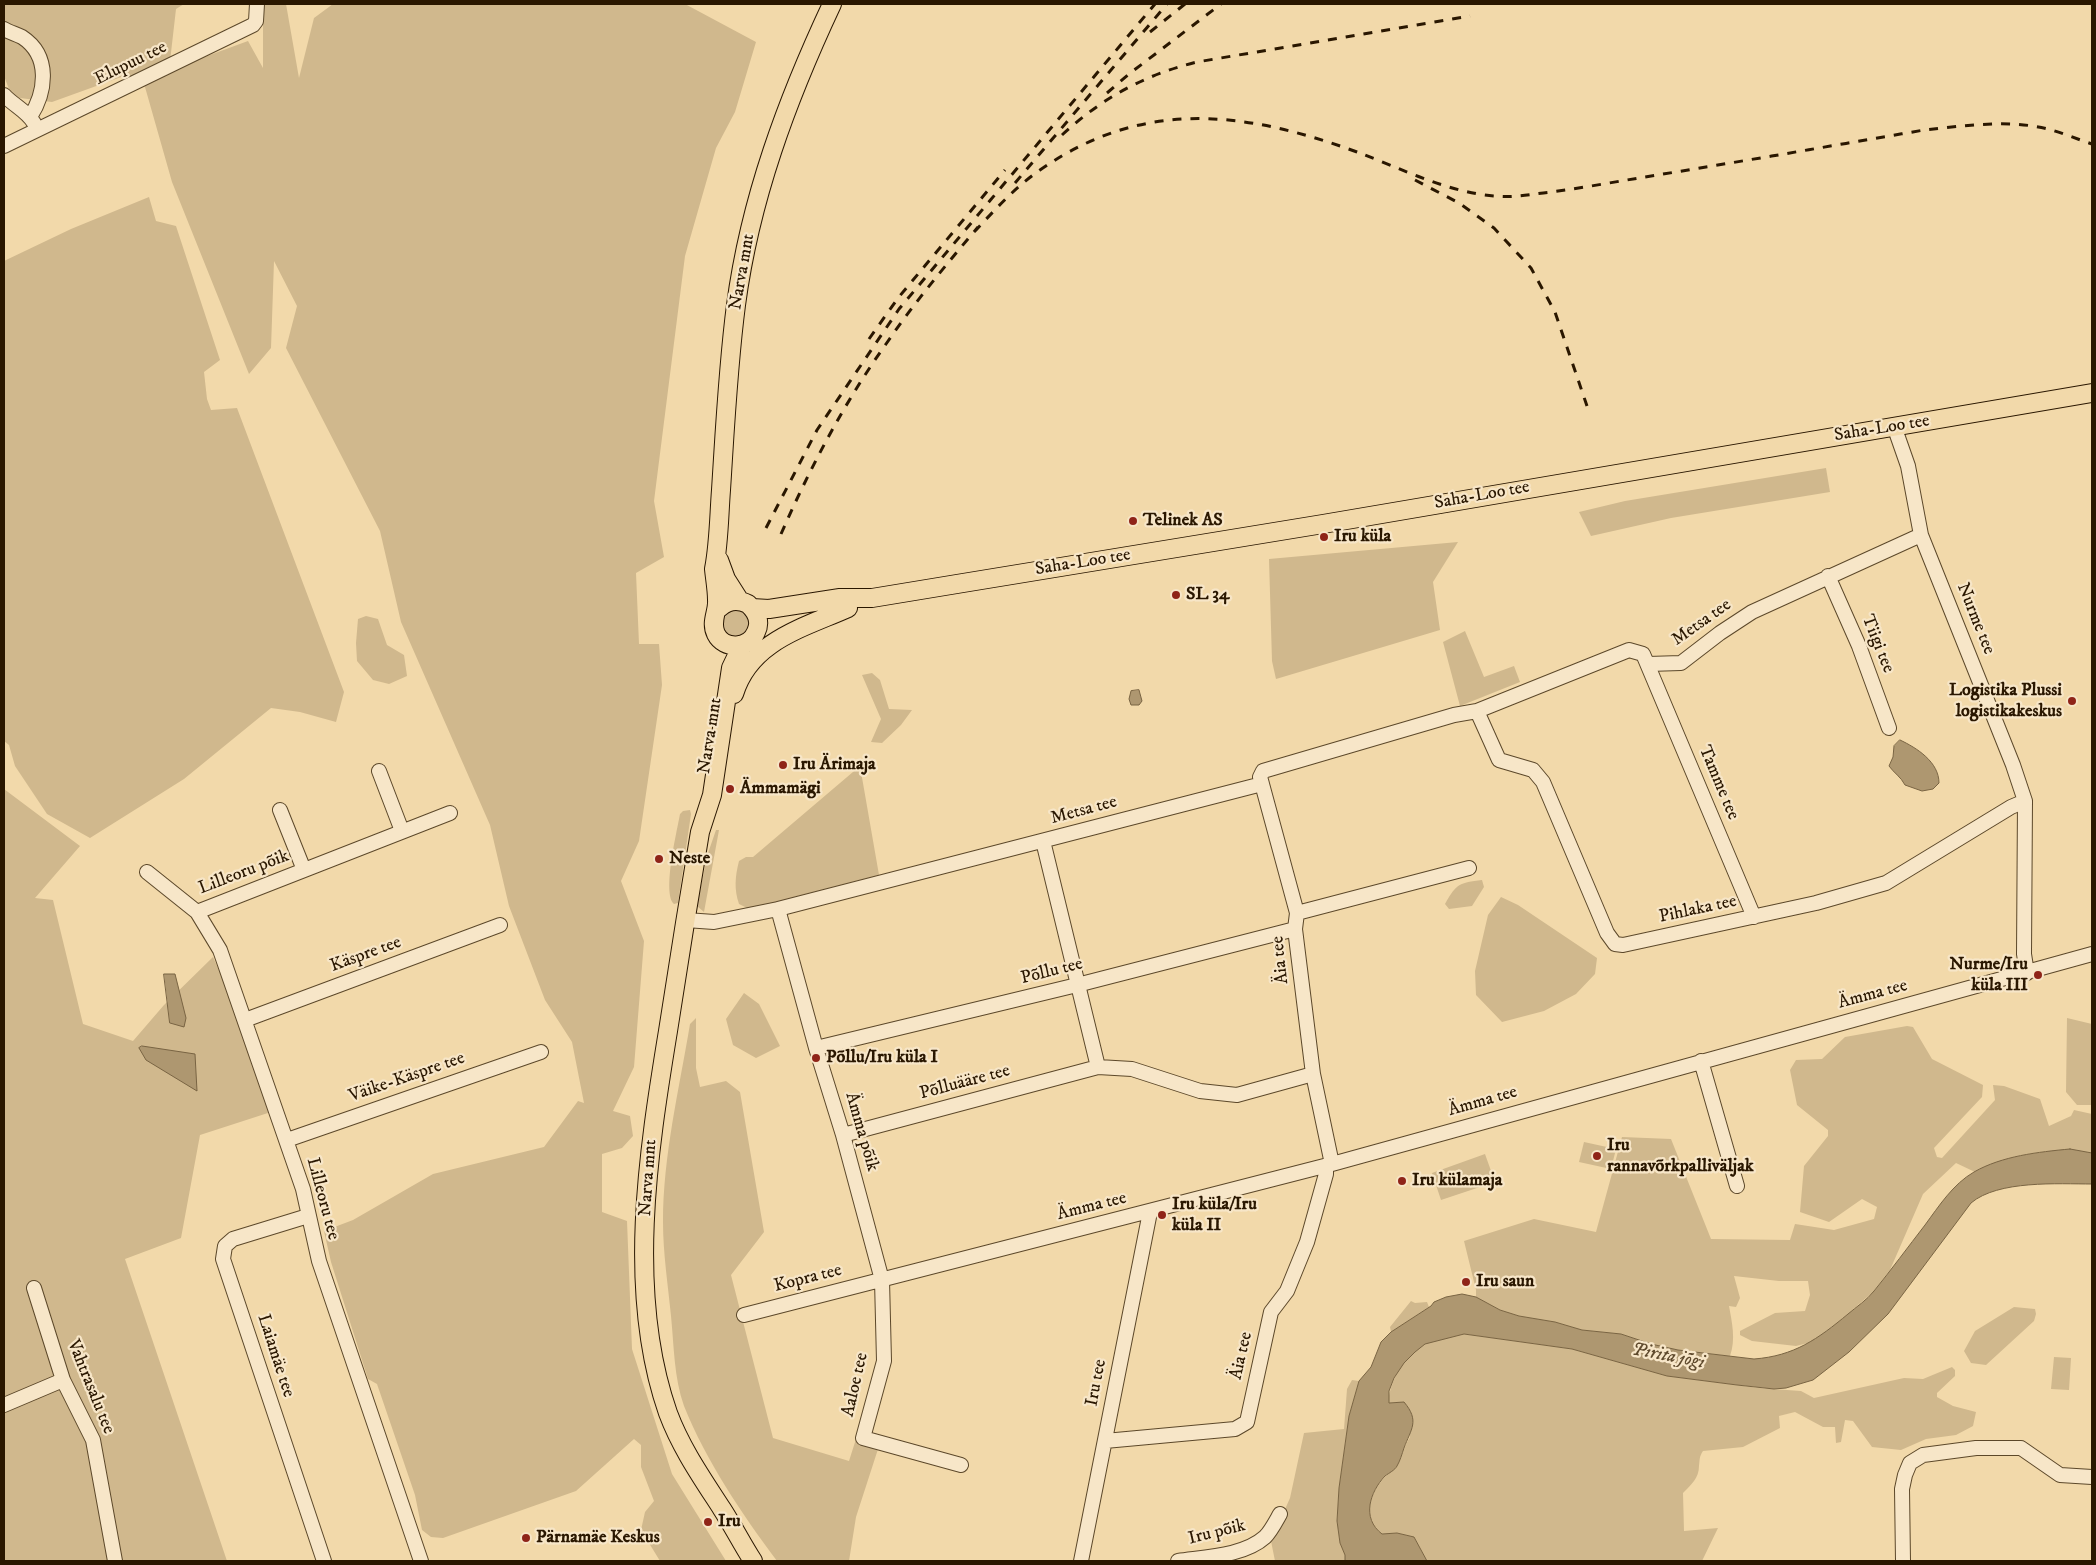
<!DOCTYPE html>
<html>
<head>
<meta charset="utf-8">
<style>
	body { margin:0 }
	#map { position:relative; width:2096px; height:1565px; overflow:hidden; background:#f2d9aa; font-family:"IM FELL DW Pica",serif }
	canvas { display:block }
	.frame { position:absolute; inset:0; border:5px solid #2a1700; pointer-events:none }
</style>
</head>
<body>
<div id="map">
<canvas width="2096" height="1565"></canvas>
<div class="frame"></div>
</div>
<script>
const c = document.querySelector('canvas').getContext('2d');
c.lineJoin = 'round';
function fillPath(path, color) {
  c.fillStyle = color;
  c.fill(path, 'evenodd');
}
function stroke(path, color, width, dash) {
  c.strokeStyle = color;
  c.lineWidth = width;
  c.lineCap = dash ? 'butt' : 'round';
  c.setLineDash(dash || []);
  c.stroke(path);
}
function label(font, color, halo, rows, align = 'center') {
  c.font = font + ' "IM FELL DW Pica",serif';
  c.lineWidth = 4.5;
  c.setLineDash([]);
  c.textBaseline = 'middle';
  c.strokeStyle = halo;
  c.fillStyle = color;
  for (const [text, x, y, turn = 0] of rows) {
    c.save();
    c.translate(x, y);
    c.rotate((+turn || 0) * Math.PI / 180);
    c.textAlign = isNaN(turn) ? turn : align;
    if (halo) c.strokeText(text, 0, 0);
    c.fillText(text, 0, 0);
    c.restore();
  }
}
fillPath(new Path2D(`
	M4 4H184L176 9 169 70 248 41 263 68V4H286L299 78 314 18 333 4H685L756 42 735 112 716 148 685 256 654 501 664 557 636 573 639 644H659L662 685 639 841 621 881 644 941 634 1067 613 1111 630 1116 633 1136 622 1148 602 1154V1212L627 1221 632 1349 672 1474 726 1561H660L641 1530 645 1512 654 1501 641 1467V1445L634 1439 576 1491 443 1538 431 1537 422 1530 415 1495 377 1384 368 1379 331 1262 324 1231 353 1220 433 1174 544 1147 578 1101 584 1103 572 1042 545 1000 509 906 490 825 401 622 380 531 286 348 297 306 274 261 271 348 249 374 172 182 145 87 124 76 52 102 12 97 4 76Z
	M149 197 156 221 176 226 220 360 204 372 207 399 211 410 237 408 344 692 336 722 300 712 271 708 184 779 90 838 47 814 15 766 9 745 4 741V261L71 229Z
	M1826 468 1830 492 1671 518 1591 536 1579 512 1625 501Z
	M1458 542 1433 582 1440 630 1276 679 1272 661 1269 559Z
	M742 608 750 616V631L738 639 724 635 720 620 726 610Z
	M366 616 378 619 387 645 404 655 407 676 389 684 373 680 357 661 356 643 358 619Z
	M1465 631 1484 677 1514 666 1520 682 1460 706 1443 642Z
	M872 673 880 680 889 709 912 710 901 725 882 743 871 742 881 719 862 675Z
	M860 766 879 875 767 904 747 908 739 904C734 889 735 877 739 861L746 857H753Z
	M4 789 80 846 35 898 53 900 83 1024 133 1041 164 1005 213 957 243 1023 271 1112 200 1135 181 1238 125 1259 227 1561H4Z
	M690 810 691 814 678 903 674 904C662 893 677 831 680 814L683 811Z
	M716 830H719L704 912 697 906 707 856Z
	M1482 880 1484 887 1472 906 1449 909 1445 904C1457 883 1459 883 1482 880Z
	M1501 897 1518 905 1597 958 1595 974 1576 994 1544 1011 1502 1022 1476 995 1475 971 1488 915Z
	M744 993 759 1004 780 1046 756 1058 733 1045 726 1019Z
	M696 1018V1068L700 1087 726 1081 740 1092 764 1232 731 1275 773 1438 849 1461 856 1439 879 1446 856 1517 849 1561H777C742 1514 706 1461 684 1406 674 1378 674 1346 671 1316 668 1285 663 1253 663 1222 663 1156 679 1090 690 1024Z
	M2067 1018 2092 1024V1105H2077L2066 1092Z
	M1907 1026 1913 1027 1932 1059 1983 1085 1982 1097 1934 1148 1937 1157 1942 1158 1995 1100 1993 1085 2004 1086 2040 1099 2049 1126 2071 1116 2074 1110 2092 1114V1153C2051 1146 2012 1155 1975 1172L1956 1163 1923 1194 1890 1270 1872 1293 1830 1329 1812 1342 1796 1346 1752 1341 1740 1335V1331L1775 1313 1805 1311 1810 1295 1808 1281H1779L1734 1276 1740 1298 1736 1307 1729 1306C1732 1323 1736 1339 1730 1356L1678 1350 1651 1344 1621 1334 1582 1330 1555 1322 1519 1316 1500 1310 1476 1297V1290L1464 1241 1534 1219 1596 1232 1622 1137 1671 1139 1711 1239 1790 1240 1795 1224 1834 1230 1874 1219 1877 1207 1862 1199 1829 1222 1800 1212 1804 1166 1828 1136V1130L1797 1105 1790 1070 1796 1060 1822 1059 1845 1037Z
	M1584 1142 1616 1149 1611 1169 1579 1162Z
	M1485 1154 1495 1182 1441 1200 1432 1173Z
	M1411 1301 1415 1303 1427 1302 1429 1307 1391 1332 1390 1327Z
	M2014 1307 2035 1309 2036 1314 2034 1321 1986 1365 1971 1363 1964 1351 1975 1331Z
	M1463 1334 1572 1349 1667 1376 1759 1388 1801 1391 1814 1398 1904 1378 1923 1379 1952 1367 1955 1370V1376L1937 1393V1397L1953 1406 1976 1412 1973 1426 1956 1435 1926 1439 1901 1450 1872 1447 1853 1421 1845 1420 1841 1442 1836 1443 1835 1427H1823L1795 1412 1779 1416 1780 1428 1743 1447 1703 1451C1699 1457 1700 1459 1699 1466 1699 1478 1691 1485 1683 1493L1684 1531 1718 1528 1702 1561H1427L1414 1537 1397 1533 1382 1534C1361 1518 1370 1492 1386 1476 1389 1472 1395 1470 1397 1466 1403 1456 1404 1446 1410 1437L1396 1402 1389 1403 1388 1401C1392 1378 1404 1354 1425 1344 1437 1338 1451 1337 1463 1334Z
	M2054 1357 2071 1358 2069 1390 2051 1389Z
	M1352 1380 1359 1381 1349 1416 1339 1488 1337 1521 1340 1543 1345 1555V1561H1275L1271 1541 1290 1498 1304 1433 1344 1429 1347 1389Z`), '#d0b88d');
const water = new Path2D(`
	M1139 690 1142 701 1139 705H1131L1129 699 1131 691Z
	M1900 740C1917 748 1939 762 1939 783L1933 789 1922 791 1905 785C1901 777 1894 773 1889 766L1893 757 1894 746Z
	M164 974H175L186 1018 184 1027 170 1023Z
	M142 1046 195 1054 197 1091 146 1060 139 1048Z
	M2070 1149 2092 1153V1184C2058 1184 1998 1180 1971 1203L1888 1314 1849 1352 1813 1380 1786 1388 1774 1389 1737 1385 1667 1376 1572 1349 1464 1334 1425 1344 1415 1352 1404 1363 1394 1378 1389 1391V1403L1404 1402C1420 1421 1411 1429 1404 1448 1402 1454 1400 1461 1397 1466 1395 1470 1389 1473 1385 1476 1370 1492 1361 1518 1382 1534L1397 1533 1414 1537 1427 1561H1345V1555L1340 1543 1337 1521 1339 1488 1349 1416 1359 1381 1371 1367 1381 1342 1391 1332 1431 1306 1434 1302 1446 1297 1462 1294 1476 1297 1500 1310 1519 1316 1555 1322 1582 1330 1621 1334 1651 1344 1678 1350 1754 1359C1794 1356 1818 1339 1848 1314 1856 1307 1867 1300 1874 1291 1891 1270 1908 1247 1925 1225 1939 1206 1953 1184 1974 1172 2002 1156 2038 1152 2070 1149Z`);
fillPath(water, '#ae9770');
stroke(water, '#796443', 1);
const minor = new Path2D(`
	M4 29C9 32 16 34 22 37 51 56 46 92 30 117
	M4 95C13 105 27 111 34 123
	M4 146 253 25 256 21 257 4
	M1894 426 1908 466 1921 535 2013 765 2025 801 2024 954 2027 973
	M1828 576 1859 646 1889 728
	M1648 664 1681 663 1720 633 1752 612 1921 535
	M1477 711 1629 650 1643 654 1754 917
	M379 771 402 831
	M1262 784 1297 913 1295 929 1313 1074 1332 1164
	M280 810 304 870
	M1043 841 1098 1067
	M147 872 197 912 220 950 303 1189 319 1261 421 1561
	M778 909 816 1048 843 1135 882 1280 884 1361 863 1438 961 1465
	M197 912 450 813
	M1297 913 1469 868
	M686 920 714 922 778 909 1262 784 1260 777 1263 771 1454 715 1477 711 1499 760 1533 770 1543 782 1607 933 1615 944 1623 945 1816 903 1886 883 2011 807 2025 801
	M245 1020 500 925
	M816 1048 1077 985 1295 929
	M1701 1061 1737 1186
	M843 1135 1098 1067 1132 1069 1200 1091 1237 1095 1313 1074
	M287 1140 541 1052
	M308 1216 233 1239 225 1246 223 1259 324 1561
	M34 1288 63 1380 93 1440 115 1561
	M744 1315 1332 1164 2092 954
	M4 1405 63 1380
	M1105 1441 1235 1429 1247 1422 1271 1312 1287 1291 1307 1242 1326 1174V1166
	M1081 1561 1150 1212
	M1178 1561C1205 1557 1244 1556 1265 1537 1271 1531 1276 1521 1280 1514
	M1903 1561 1902 1489 1905 1475 1910 1463 1923 1455 1976 1448H2021L2060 1475 2092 1477`);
const major = new Path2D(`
	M719 560 726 579 740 601
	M752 608 769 609 840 598H872L963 583 1323 524 2092 393
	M717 610C726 601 736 598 748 604 757 612 761 622 756 632 749 649 724 650 716 634 710 622 718 612 717 600 717 590 715 579 714 569 719 543 719 516 721 490 725 428 728 366 736 305 750 199 787 100 832 4
	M742 645 731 668 712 795 700 832C689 898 678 965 668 1031 648 1153 626 1293 668 1413 681 1448 702 1478 722 1509 733 1526 742 1544 753 1561
	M734 694C750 641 803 628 848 608`);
stroke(minor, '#5c482a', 16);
stroke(major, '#2a1700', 20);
stroke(minor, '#f7e6c8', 14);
stroke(major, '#f2d9aa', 18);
stroke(new Path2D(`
	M1150 32 1185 4
	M1107 93 1129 74 1221 4
	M1062 135C1102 98 1144 75 1197 62L1470 16
	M1415 180 1459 203 1494 228 1531 268 1555 312 1587 406
	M1015 183 1167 4
	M974 232C995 210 1015 187 1040 170 1143 98 1245 111 1357 152 1400 168 1449 193 1495 196 1514 198 1532 194 1551 192 1582 188 1614 182 1645 177 1738 162 1831 146 1924 130 1963 126 2008 119 2048 129 2063 133 2077 139 2092 144
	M869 339 898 298 1005 170
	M766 528 817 430 899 309 1155 4
	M781 534C810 468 844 403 886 344 914 303 946 265 978 227`), '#2a1700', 3, [9, 9]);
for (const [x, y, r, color] of [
	[1133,521,5,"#8f2418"],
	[1324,537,5,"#8f2418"],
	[1176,595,5,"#8f2418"],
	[2072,701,5,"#8f2418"],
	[783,765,5,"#8f2418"],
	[730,789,5,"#8f2418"],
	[659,859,5,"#8f2418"],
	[2038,975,5,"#8f2418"],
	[816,1058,5,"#8f2418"],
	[1597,1156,5,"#8f2418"],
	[1402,1181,5,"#8f2418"],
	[1162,1215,5,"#8f2418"],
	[1466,1282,5,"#8f2418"],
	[708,1522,5,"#8f2418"],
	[526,1538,5,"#8f2418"]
]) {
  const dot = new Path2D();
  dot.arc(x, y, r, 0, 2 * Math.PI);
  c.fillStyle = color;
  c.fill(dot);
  stroke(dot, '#f7e6c8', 2);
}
label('18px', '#2a1700', '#f7e6c8', [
	["Elupuu tee",131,64,-26],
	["Narva mnt",743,272,-80],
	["Saha-Loo tee",1882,429,-9],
	["Saha-Loo tee",1482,496,-10],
	["Saha-Loo tee",1083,563,-9],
	["Nurme tee",1975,619,68],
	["Metsa tee",1702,623,-35],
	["Tiigi tee",1877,644,68],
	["Narva mnt",711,736,-81],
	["Tamme tee",1718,783,67],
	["Metsa tee",1084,811,-15],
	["Lilleoru põik",244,873,-21],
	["Pihlaka tee",1698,910,-12],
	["Käspre tee",366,955,-20],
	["Äia tee",1281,960,-96],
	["Põllu tee",1052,972,-14],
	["Ämma tee",1873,995,-15],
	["Väike-Käspre tee",407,1078,-19],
	["Põlluääre tee",965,1083,-15],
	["Ämma tee",1483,1102,-16],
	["Ämma põik",861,1132,74],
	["Narva mnt",649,1178,-86],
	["Lilleoru tee",322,1199,75],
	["Ämma tee",1092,1207,-14],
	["Kopra tee",808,1279,-14],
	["Laiamäe tee",275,1356,72],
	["Äia tee",1242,1356,-77],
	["Iru tee",1097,1383,-79],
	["Aaloe tee",856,1385,-77],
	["Vahtrasalu tee",90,1387,68],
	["Iru põik",1217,1533,-14]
]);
label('bold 18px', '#2a1700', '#f7e6c8', [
	["Telinek AS",1143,521],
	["Iru küla",1334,537],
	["SL 34",1186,595],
	["Logistika Plussi",2062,691,"right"],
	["logistikakeskus",2062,712,"right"],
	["Iru Ärimaja",793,765],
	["Ämmamägi",740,789],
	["Neste",669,859],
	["Nurme/Iru",2028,965,"right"],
	["küla III",2028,986,"right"],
	["Põllu/Iru küla I",826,1058],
	["Iru",1607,1146],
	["rannavõrkpalliväljak",1607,1167],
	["Iru külamaja",1412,1181],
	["Iru küla/Iru",1172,1205],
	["küla II",1172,1226],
	["Iru saun",1476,1282],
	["Iru",718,1522],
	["Pärnamäe Keskus",536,1538]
], 'left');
label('italic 19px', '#5f4a2d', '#f7e6c8', [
	["Pirita jõgi",1668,1357,11]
]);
</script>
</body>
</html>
